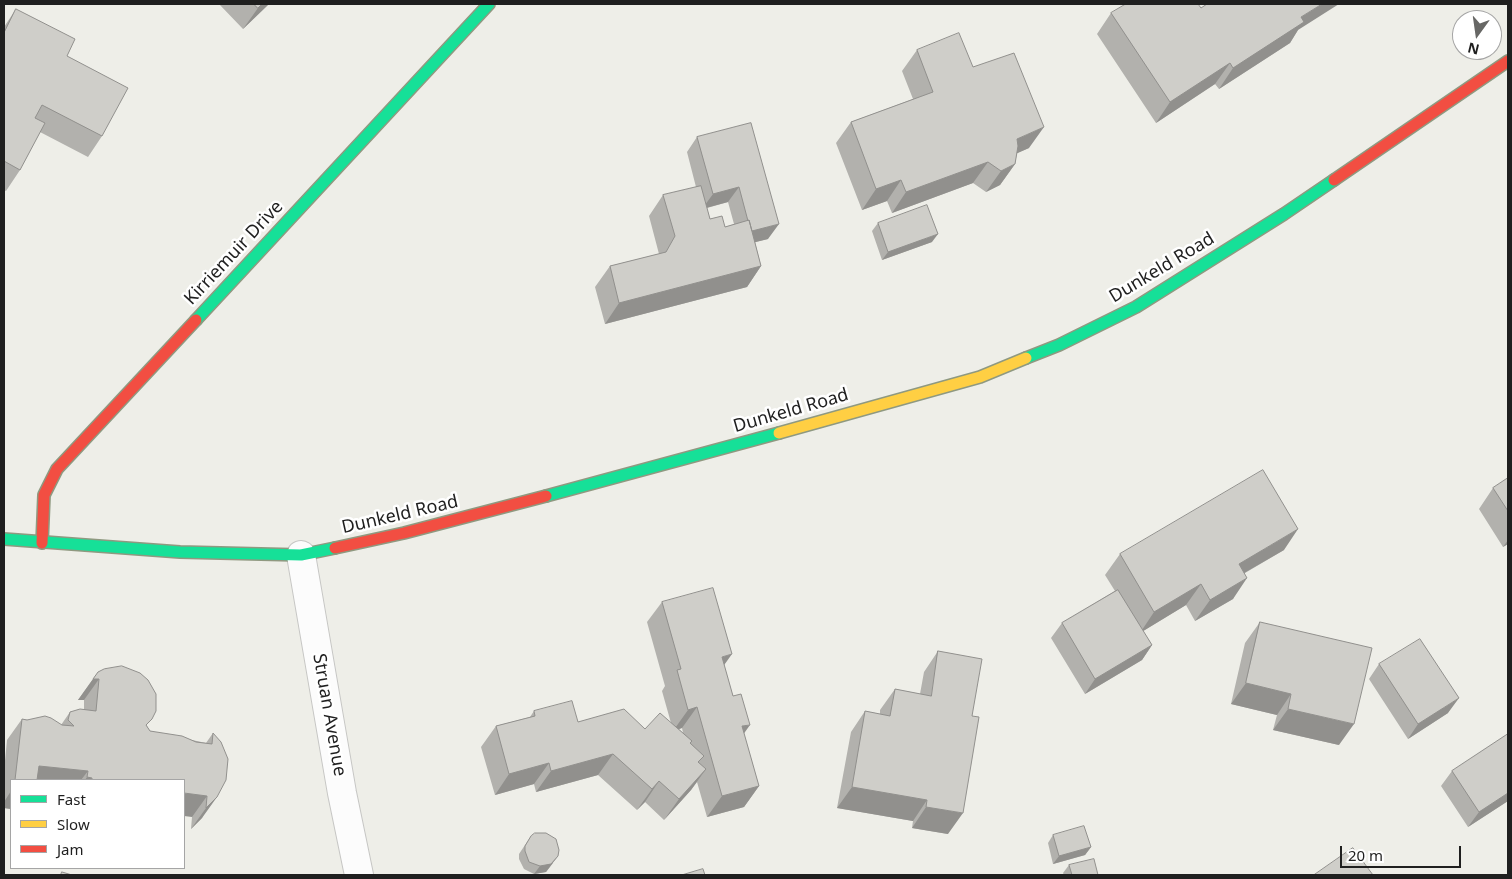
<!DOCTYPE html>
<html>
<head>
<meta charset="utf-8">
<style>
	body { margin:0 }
	#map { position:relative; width:1512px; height:879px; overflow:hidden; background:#eeeee8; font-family:"Noto Sans",sans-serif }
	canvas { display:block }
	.frame { position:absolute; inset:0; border:5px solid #1f1f1f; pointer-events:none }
	.legend { position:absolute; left:10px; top:779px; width:175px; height:90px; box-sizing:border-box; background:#fff; border:1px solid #a5a5a5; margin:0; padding:6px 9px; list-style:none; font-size:15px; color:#1f1f1f }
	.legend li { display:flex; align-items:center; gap:10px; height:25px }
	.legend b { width:25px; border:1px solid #a5a5a5 }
	.north { position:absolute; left:1452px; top:10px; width:50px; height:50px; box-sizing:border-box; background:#fff; border:1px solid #a5a5a5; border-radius:50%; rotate:194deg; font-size:14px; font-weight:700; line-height:20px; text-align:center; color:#1f1f1f }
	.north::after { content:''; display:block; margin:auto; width:18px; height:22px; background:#676765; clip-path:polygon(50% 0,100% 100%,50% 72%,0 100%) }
	.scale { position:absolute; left:1340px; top:846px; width:121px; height:22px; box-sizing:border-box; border:2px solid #1f1f1f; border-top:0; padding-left:6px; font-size:15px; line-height:18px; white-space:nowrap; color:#1f1f1f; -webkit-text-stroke:4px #fff; paint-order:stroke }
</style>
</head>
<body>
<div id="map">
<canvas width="1512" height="879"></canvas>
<div class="frame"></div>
<ul class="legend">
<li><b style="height:6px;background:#16e098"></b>Fast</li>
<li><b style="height:6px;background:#ffcf43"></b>Slow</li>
<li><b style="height:6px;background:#f24e42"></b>Jam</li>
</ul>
<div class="north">N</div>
<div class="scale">20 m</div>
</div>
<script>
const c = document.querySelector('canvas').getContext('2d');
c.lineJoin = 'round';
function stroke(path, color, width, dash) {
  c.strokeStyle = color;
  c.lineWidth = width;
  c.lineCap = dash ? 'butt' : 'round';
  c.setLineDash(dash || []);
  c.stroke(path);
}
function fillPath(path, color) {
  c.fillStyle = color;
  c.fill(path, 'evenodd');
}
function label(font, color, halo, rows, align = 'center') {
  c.font = font + ' "Noto Sans",sans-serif';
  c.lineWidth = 5;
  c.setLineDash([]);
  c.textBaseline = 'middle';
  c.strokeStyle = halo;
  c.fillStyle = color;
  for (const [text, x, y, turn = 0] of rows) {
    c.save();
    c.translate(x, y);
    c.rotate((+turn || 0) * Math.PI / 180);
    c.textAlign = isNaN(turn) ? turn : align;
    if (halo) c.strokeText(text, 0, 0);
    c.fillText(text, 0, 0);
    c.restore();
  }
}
const street = new Path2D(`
	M301 555 342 793 359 875`);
const fast = new Path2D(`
	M196 320 489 4
	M1026 358 1059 345 1136 307 1284 214 1334 180
	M546 496 779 433
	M4 539 180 552 301 555 335 548`);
const slow = new Path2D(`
	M779 433 980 377 1026 358`);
const jam = new Path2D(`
	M1334 180 1508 61
	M42 543 44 495 57 469 196 320
	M335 548 404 533 546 496`);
stroke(street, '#c6c6c4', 30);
stroke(fast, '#8f9980', 14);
stroke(slow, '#8f9980', 14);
stroke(jam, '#8f9980', 14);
stroke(street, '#fcfcfc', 28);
stroke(fast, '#16e098', 11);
stroke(slow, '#ffcf43', 11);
stroke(jam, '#f24e42', 11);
fillPath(new Path2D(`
	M219 4H269L243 29Z
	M1201 8 1298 30 1290 43 1219 89 1215 84 1156 123 1097 34 1111 13Z
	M16 9 67 56 102 136 88 157 40 132 20 170 6 191 4 190V27Z
	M917 50 973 67 1029 148 1017 153 1015 164 1000 185 986 192 973 183 892 213 887 201 862 210 836 143 851 122 913 99 902 71Z
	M751 123 768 239 755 242 761 266 747 287 605 324 595 287 610 266 659 254 649 216 663 195 696 187 687 152 697 137ZM728 202 734 224 725 227 710 219 707 208Z
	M878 223 932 242 882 260 872 231Z
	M1508 478V544L1503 547 1479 509 1493 488Z
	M1284 550 1245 573 1233 599 1195 621 1186 605 1143 631 1152 645 1142 660 1085 694 1051 638 1062 623 1115 591 1105 575 1120 554Z
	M662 602 724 665 759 786 744 807 707 817 697 782 691 790 664 820 645 802 637 810 598 775 536 792 534 784 495 795 481 747 496 726 530 717 534 711 578 722 645 729 671 723 662 691 665 686 647 622ZM682 728 683 733 679 729Z
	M1260 622 1339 745 1273 730 1277 715 1231 704 1245 643Z
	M938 651 948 834 912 828 913 821 837 808 851 732 865 711 880 714V710L895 689 920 694 924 672Z
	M1379 664 1448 713 1408 739 1369 679Z
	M98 672 147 726 150 731 206 743 213 733 228 759 202 818 191 829 192 817 184 780H11V809L4 808V771L7 740 22 719 61 725 70 712 84 709V700H78Z
	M1508 734V801L1468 827 1441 786 1452 771Z
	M1053 835 1091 847 1085 855 1053 864 1048 843Z
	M531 836 553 863 546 872 534 874 524 869 519 859V854Z
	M1069 865 1098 875H1064L1063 873Z`), '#b2b1ad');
fillPath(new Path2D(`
	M262 4H269L243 29 258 8Z
	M1322 4H1339L1298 30 1290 43 1219 89 1233 68 1301 17Z
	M1230 63 1215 84 1156 123 1170 102Z
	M1044 127 1029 148 1002 160 1017 139Z
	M988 162 973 183 892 213 906 192Z
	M1015 164 1000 185 986 192 1001 171Z
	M901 180 887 201 862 210 876 189Z
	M739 187 728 202 702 209 713 194Z
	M779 224 768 239 740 246 751 231Z
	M938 234 932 242 882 260 888 252Z
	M761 266 747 287 605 324 619 303Z
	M1298 529 1284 550 1225 584 1239 564Z
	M1508 540V544L1503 547Z
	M1247 578 1233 599 1195 621 1210 600Z
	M1201 584 1186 605 1140 633 1154 612Z
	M1152 645 1142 660 1085 694 1095 679Z
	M732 654 717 675 722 657Z
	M93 679H99L84 700H78Z
	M1246 683 1291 694 1277 715 1231 704Z
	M1459 698 1448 713 1408 739 1418 724Z
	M697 707 682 728 673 731 688 710Z
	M1288 709 1354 724 1339 745 1273 730Z
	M750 725 735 746 742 726Z
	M613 754 598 775 536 792 551 771Z
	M549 763 534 784 495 795 509 774Z
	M39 766 88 771 81 780H29Z
	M706 769 691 790 664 820 679 799Z
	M87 777 92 778 90 780H85Z
	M659 781 645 802 637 810 652 789Z
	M759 786 744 807 707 817 722 796Z
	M852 787 927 800 913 821 837 808Z
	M11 791V809L4 808V802Z
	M184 793 207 796 192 817 184 816Z
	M1508 793V801L1468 827 1479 812Z
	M217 797 202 818 191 829 206 808Z
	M926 807 963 813 948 834 912 828Z
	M1091 847 1085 855 1053 864 1059 856Z
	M558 856 546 872 534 874 540 866Z`), '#91908d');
const building = new Path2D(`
	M254 4H262L258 8Z
	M1126 4H1198L1201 8 1207 4H1322L1301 17 1304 22 1233 68 1230 63 1170 102 1111 13Z
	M16 9 75 39 67 56 128 88 102 136 42 105 35 118 45 123 20 170 4 161V33Z
	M959 33 973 67 1014 53 1044 127 1017 139 1018 146 1015 164 1001 171 988 162 906 192 901 180 876 189 851 122 933 92 917 50Z
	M751 123 779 224 752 231 749 220 748 221 739 187 713 194 697 137Z
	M701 186 710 219 722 216 725 227 749 220 761 266 619 303 610 266 666 252 675 236 663 195Z
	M927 205 938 234 888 252 878 223Z
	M1263 470 1298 529 1239 564 1247 578 1210 600 1201 584 1154 612 1120 554Z
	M1508 478V511L1493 488Z
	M713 588 732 654 722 657 733 696 741 694 750 725 742 726 759 786 722 796 697 707 688 710 677 670 681 669 662 602Z
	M1118 590 1152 645 1095 679 1062 623Z
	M1260 622 1372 648 1354 724 1288 709 1291 694 1246 683Z
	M1420 639 1459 698 1418 724 1379 664Z
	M938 651 982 659 972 716 979 717 963 813 926 807 927 800 852 787 865 711 890 716 895 689 931 696Z
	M122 666 140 673 148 680 156 694V711L152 719 146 725 150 731 182 736 196 742 212 744 213 733 221 742 228 759 226 780 217 797 206 808 207 796 184 793V780H92V778L87 777 88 771 39 766 37 780H15L22 719 27 720 45 716 51 718 62 725 74 726 68 720 70 712 80 709 96 711 99 679H93L98 672 104 669Z
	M572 701 578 722 624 709 645 729 660 713 692 741 690 743 704 756 698 762 706 769 679 799 659 781 652 789 613 754 551 771 549 763 509 774 496 726 535 716 534 711Z
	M1508 734V793L1479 812 1452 771Z
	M1084 826 1091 847 1059 856 1053 835Z
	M535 833H546L556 839 559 850 558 856 551 864 540 866 529 862 525 851V846L531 836Z
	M1353 848 1373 875H1314Z
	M1094 859 1098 875H1072L1069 865Z
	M703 869 705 875H682Z
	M62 872 72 875H61Z`);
fillPath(building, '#cfcec9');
stroke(building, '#91908d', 1);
label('18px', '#1f1f1f', '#fff', [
	["Kirriemuir Drive",234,253,-47],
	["Dunkeld Road",1162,268,-31],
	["Dunkeld Road",791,411,-16],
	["Dunkeld Road",400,515,-13],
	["Struan Avenue",329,715,80]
]);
</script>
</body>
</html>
